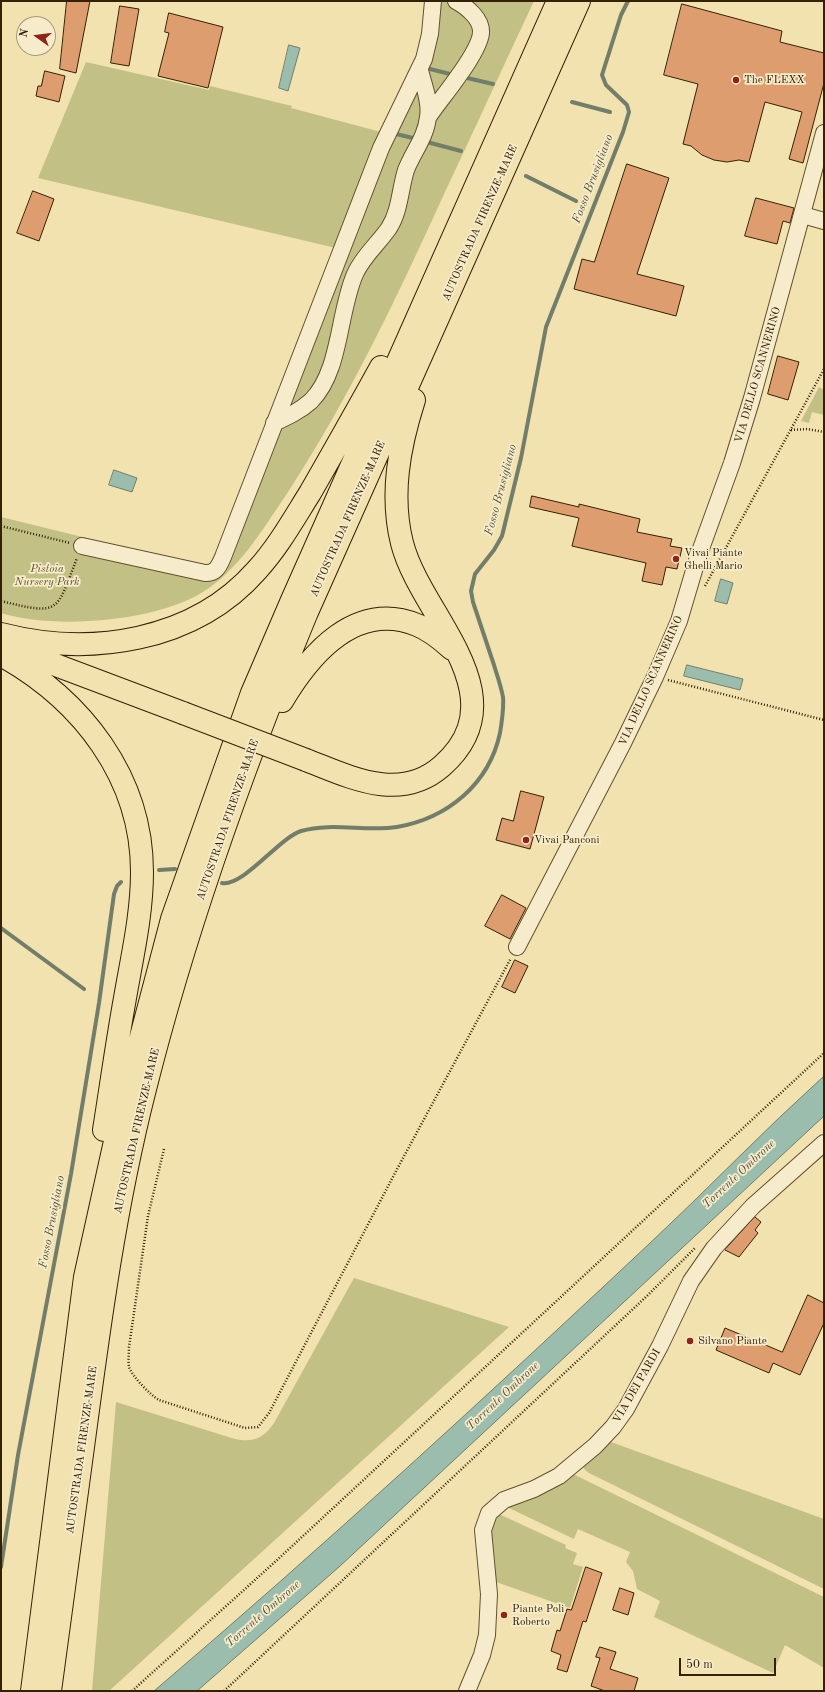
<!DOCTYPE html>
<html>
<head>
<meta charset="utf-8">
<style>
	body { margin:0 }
	#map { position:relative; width:825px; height:1692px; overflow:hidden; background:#f1e2af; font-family:"Old Standard TT",serif }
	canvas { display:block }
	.frame { position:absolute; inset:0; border:2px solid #342003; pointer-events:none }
	.north { position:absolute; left:16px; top:16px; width:40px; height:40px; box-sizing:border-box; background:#f6eccb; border:1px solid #a89a7b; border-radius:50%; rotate:284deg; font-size:11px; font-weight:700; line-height:16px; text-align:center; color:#342003 }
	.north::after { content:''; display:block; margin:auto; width:14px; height:18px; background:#8f2418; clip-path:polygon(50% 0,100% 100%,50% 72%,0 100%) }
	.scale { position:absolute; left:679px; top:1658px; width:97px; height:18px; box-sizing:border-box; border:2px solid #342003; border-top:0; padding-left:5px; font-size:12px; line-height:14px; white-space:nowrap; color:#342003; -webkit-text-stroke:3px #f6eccb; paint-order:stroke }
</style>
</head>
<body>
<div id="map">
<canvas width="825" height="1692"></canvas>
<div class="frame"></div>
<div class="north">N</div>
<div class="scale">50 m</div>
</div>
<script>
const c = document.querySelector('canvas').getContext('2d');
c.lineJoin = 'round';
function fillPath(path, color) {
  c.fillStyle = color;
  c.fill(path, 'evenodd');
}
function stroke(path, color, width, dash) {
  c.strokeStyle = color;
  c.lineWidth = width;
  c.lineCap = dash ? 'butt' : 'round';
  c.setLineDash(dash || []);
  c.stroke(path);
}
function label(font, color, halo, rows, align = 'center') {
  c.font = font + ' "Old Standard TT",serif';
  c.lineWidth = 3.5;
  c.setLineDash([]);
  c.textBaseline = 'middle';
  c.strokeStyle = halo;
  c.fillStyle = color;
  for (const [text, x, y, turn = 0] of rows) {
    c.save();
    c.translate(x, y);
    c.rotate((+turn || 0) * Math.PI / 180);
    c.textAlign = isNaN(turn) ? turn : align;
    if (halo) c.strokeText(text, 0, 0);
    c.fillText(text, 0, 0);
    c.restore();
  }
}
fillPath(new Path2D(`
	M433 1H534C504 65 475 128 445 192 398 295 350 397 288 492 265 526 242 565 209 588 162 622 55 630 1 613V517L213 569 336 248 38 178 86 62 209 90 210 86 292 106 291 108 381 132 419 60Z
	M819 387 824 390V415L812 412 809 423 801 421Z
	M354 1278 509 1327 109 1691H92L116 1402 235 1439C253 1443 264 1438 274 1423Z
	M608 1441 824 1519V1589L589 1473 584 1469 583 1464Z
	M571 1473 824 1597V1668L785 1645 773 1673 654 1617 660 1601 637 1589 633 1571 626 1562 630 1552 578 1529 574 1539 507 1507Z
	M499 1514 566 1545 565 1548 577 1553 573 1564 583 1567 570 1608 496 1582C494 1561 485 1531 499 1514Z`), '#c2c085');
const water = new Path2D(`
	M289 45 300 48 288 91 279 88Z
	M114 470 137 478 132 492 109 485Z
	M721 579 733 583 727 604 715 601Z
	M687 665 743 679 740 690 684 676Z
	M824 1076V1116L339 1567 197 1691H154C323 1547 487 1396 649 1244 708 1189 764 1130 824 1076Z`);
fillPath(water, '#9bbdad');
stroke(water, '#727e69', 1);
stroke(new Path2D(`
	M430 69 450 74
	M463 77 493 84
	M572 102 610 112
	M396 134 413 138
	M427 142 461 151
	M526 176 576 201
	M159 870 175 869
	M222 883C243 887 279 838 301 831 332 822 366 832 397 827 448 818 489 784 500 733 502 721 504 709 503 697 501 686 497 675 494 665 487 644 480 623 473 602L471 591 475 574 494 550 502 536 521 458 546 327 623 132 629 112 627 105 606 85 602 75 621 15 628 1
	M1 928 84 989
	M1 1567 18 1455 71 1174 99 1003 114 894 117 886 121 882`), '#727e69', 4);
const building = new Path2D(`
	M67 1H90L76 73 60 69Z
	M682 4 782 31 780 42 824 53V83L803 163 789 159 802 112 765 102 749 162 739 160 727 162 714 160 702 155 691 146 683 144 698 84 664 75Z
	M120 6 139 9 129 66 111 63Z
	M169 13 223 27 208 88 158 76 169 33 165 32Z
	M45 71 65 76 59 102 36 96 38 86H41Z
	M627 164 669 178 637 274 684 286 676 316 574 289 582 259 594 262Z
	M33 191 54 199 39 241 17 233Z
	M756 198 794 208 790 223 783 221 777 244 745 236Z
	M778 356 799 362 788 400 768 394Z
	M532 496 579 507V504L640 519 637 532 672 539 670 546 682 548 677 569 666 567 662 585 642 581 646 563 572 546 579 518 530 507Z
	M521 791 544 797 530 849 496 840 502 818 513 821Z
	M502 895 526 908 510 939 485 926Z
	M515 960 528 966 515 993 502 987Z
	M755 1217 761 1222 755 1230 758 1233 739 1257 725 1250Z
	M808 1295 824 1303V1323L800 1375 773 1363 769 1373 716 1350 725 1328 782 1352Z
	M586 1567 602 1573 586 1622 583 1621 567 1672 557 1669 561 1655 551 1651 557 1630 560 1631 567 1609 571 1610Z
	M620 1588 634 1593 628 1615 613 1610Z
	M600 1647 616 1652 610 1669 638 1678 634 1691H605L591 1686 600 1658 596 1657Z`);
fillPath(building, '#de9d6f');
stroke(building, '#342003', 1);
const minor = new Path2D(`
	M429 116C441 98 479 54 481 33 482 19 467 7 456 1
	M803 215 824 221
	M274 423C287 417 300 411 311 401 341 371 338 313 355 274 363 256 378 244 389 228 400 211 400 189 406 170 413 152 426 137 428 117 431 102 423 84 420 70
	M82 546 205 573C216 574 219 566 223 557L381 148 424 59 430 34 433 1
	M517 947 623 743 655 677 679 621 698 557 732 463 752 398 824 133
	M467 1691 482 1655 487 1635 489 1594 483 1530 489 1513 504 1500 534 1489 559 1476 595 1446 613 1427 626 1409 660 1346 691 1281 714 1248 753 1206 824 1143`);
const highway = new Path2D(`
	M1 634C90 657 194 642 257 570 278 547 293 520 310 493 334 451 358 409 381 367
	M8 647 183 713
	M1 655C82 700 142 777 142 872 142 915 132 957 125 998 117 1042 111 1086 104 1130
	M282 701C310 654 356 600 417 625 430 630 442 640 452 649
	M306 760C350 777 400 803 442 766 522 695 420 615 402 543 390 495 399 447 414 400
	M32 1691 85 1277 123 1105 172 919 252 693 292 600 558 1
	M50 1691C61 1610 72 1528 83 1447 99 1327 115 1206 145 1089 186 926 243 767 307 612L579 1`);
stroke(minor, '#63502e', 18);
stroke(highway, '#342003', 24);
stroke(new Path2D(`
	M791 430 807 429 824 432
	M1 526 70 543
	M705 586 824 369
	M1 601C61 616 56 612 77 558
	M668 680 824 720
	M164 1149 148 1216 129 1347C129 1354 128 1361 129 1367 132 1376 151 1396 159 1400L245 1428 258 1427 269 1413 395 1173 511 958
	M132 1691 276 1561 824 1053
	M224 1691 648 1295 695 1248`), '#342003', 2.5, [1, 2]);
stroke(minor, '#f6eccb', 16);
stroke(highway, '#f1e2af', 22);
const highwayBridge = new Path2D(`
	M183 713 306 760`);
stroke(highwayBridge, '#342003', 24, []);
stroke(highwayBridge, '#f1e2af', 22);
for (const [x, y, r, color] of [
	[736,80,4,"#8f2418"],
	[676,559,4,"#8f2418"],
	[526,840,4,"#8f2418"],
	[690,1341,4,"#8f2418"],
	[504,1615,4,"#8f2418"]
]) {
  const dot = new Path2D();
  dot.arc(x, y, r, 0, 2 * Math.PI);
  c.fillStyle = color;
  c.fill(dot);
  stroke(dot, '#f6eccb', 1.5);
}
label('11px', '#342003', '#f6eccb', [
	["The FLEXX",744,80],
	["Vivai Piante",684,553],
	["Ghelli Mario",684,566],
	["Vivai Panconi",534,840],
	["Silvano Piante",698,1341],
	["Piante Poli",512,1609],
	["Roberto",512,1622]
], 'left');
label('11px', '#342003', '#f6eccb', [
	["AUTOSTRADA FIRENZE-MARE",480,223,-66],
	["VIA DELLO SCANNERINO",758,375,-74],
	["AUTOSTRADA FIRENZE-MARE",348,519,-66],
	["VIA DELLO SCANNERINO",651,681,-66],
	["AUTOSTRADA FIRENZE-MARE",228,820,-71],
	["AUTOSTRADA FIRENZE-MARE",137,1131,-77],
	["VIA DEI PARDI",637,1386,-60],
	["AUTOSTRADA FIRENZE-MARE",82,1450,-82]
]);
label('italic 11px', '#5f502a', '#f6eccb', [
	["Pistoia",47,569],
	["Nursery Park",47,582]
]);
label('italic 12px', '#534f36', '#f6eccb', [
	["Fosso Brusigliano",593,179,-69],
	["Fosso Brusigliano",501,490,-75],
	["Torrente Ombrone",739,1174,-43],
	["Fosso Brusigliano",52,1222,-79],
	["Torrente Ombrone",503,1396,-43],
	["Torrente Ombrone",263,1614,-41]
]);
</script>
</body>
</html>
